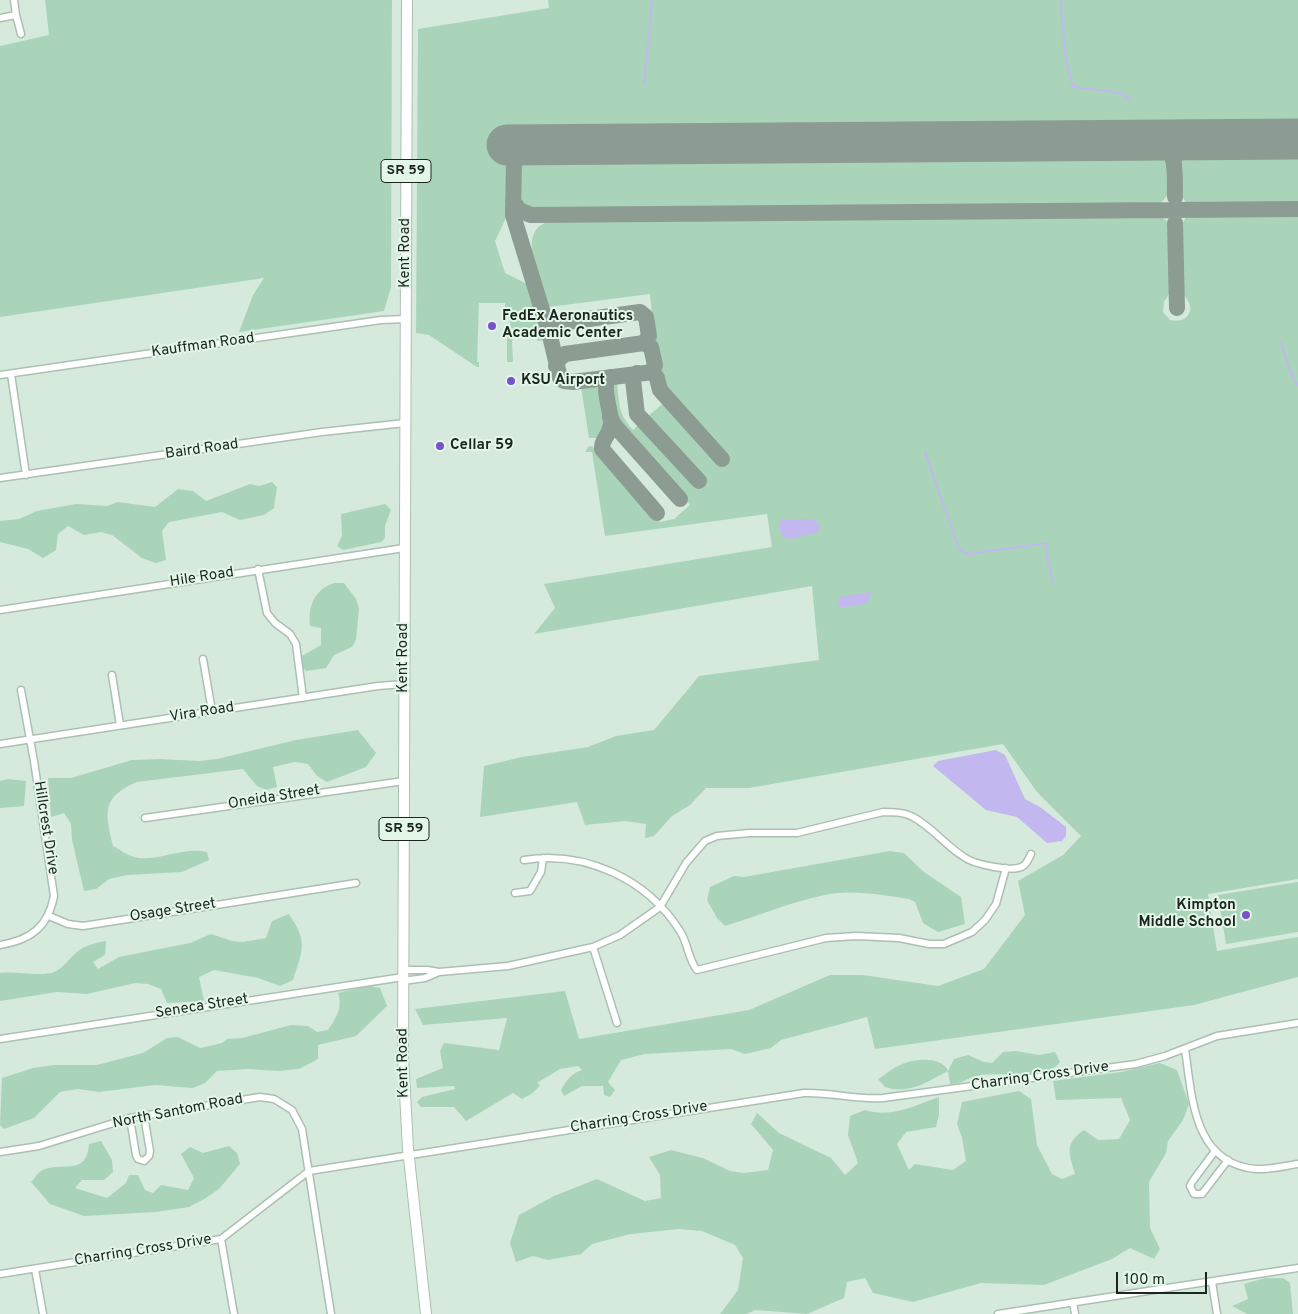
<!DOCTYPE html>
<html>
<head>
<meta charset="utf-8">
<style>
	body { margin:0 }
	#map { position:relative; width:1298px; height:1314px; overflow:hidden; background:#d5eadc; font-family:Overpass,sans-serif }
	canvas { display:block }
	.scale { position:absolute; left:1116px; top:1272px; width:91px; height:22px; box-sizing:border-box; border:2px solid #1d2520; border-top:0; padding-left:6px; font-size:15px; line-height:18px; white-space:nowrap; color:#1d2520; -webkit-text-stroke:4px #e3f7e9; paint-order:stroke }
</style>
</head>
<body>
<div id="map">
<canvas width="1298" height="1314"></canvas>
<div class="scale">100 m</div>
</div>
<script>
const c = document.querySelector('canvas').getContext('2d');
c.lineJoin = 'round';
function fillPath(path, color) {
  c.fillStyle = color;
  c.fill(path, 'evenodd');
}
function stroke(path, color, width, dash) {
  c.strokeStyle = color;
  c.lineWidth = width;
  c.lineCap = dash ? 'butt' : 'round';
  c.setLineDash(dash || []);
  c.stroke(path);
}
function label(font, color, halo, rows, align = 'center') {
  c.font = font + ' Overpass,sans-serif';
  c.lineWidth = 4;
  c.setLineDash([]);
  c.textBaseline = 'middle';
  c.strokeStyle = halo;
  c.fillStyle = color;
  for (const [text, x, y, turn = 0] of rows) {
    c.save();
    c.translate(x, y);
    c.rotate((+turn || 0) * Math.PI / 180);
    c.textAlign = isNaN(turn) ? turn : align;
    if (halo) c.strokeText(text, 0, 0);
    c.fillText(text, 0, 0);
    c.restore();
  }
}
fillPath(new Path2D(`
	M45 0H392L391 287 384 311 239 332 253 295 264 278 0 317V46L49 35Z
	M548 0H1298V131L507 137V216L495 241 505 273 529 285 546 340 538 341 534 333C525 330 516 333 512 341L513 362H507V336L511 330 509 315 505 314V303H479L477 362H479V367H477L429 335 416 333 418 29 549 8Z
	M1298 148V203L1194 204 1186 202C1176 191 1175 158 1189 150Z
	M1158 149 1168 159C1169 174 1174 197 1158 204L533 209 524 207C517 201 515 167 521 159 523 156 528 155 532 154Z
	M1298 214V879L1208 894 1217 951 1298 937V977L1194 1005 875 1049 867 1017 781 1040 771 1048 745 1054 731 1049 645 1054 621 1060 608 1082 615 1090 610 1097 604 1095 603 1086H582L564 1096 561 1090C567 1079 571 1074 582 1070L578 1066 560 1069 537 1083 540 1085C535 1092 530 1095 522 1099L513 1093 466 1121 454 1107H421L417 1102 422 1097 455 1089 454 1086 417 1088 416 1079 443 1068 440 1051 444 1043 499 1050 507 1018 423 1025 415 1009 565 991 579 1039 749 1010 830 975H863L938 986 984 969 1025 915 1018 881 1063 855 1081 836 1037 792 1003 744 749 788H706L690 805 672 816 654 836 645 838 646 824 625 821 585 825 577 802 480 817 484 766 522 757 588 747 616 736 654 730 699 676 819 660 812 586 534 634 555 608 544 584 772 547 767 514 605 536 592 452H585L588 447 592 446 596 451 660 522 674 519 690 505 618 422 612 383 617 382C619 403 618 414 633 430L642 421 698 483 702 480 647 417 666 401 721 462 726 458 666 391 653 326 650 294 549 307C544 299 542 287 539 278 531 254 522 222 559 220L1158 216 1166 220 1170 229 1171 291 1164 302 1163 312 1170 320C1179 322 1187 320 1190 311 1192 302 1184 298 1182 290 1178 270 1180 245 1181 226L1186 217 1194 215Z
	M599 385 601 388 606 429 597 438H589L581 387Z
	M272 482 277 487 274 508 264 515 240 520 222 512 169 522 162 531 166 560 156 563 142 558 112 535 101 532 84 535 68 526 58 534 56 550 43 558 28 549 0 542V521L19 519 37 511 76 504 107 506 118 502 155 507 178 489 193 491 206 501 250 484 259 486Z
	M385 504 391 510 385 526V538L381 542 343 550 337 546 342 536 341 514Z
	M334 583H344L356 599 359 609 356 640 352 647 334 655 326 668 306 671 302 667 300 657 321 645V628L310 626C308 606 314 590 334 583Z
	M358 730 376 753 366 767 327 782 317 776 308 764 295 762 273 767 277 787 266 790 257 786 243 769 137 782C101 797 105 813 113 846 119 849 127 855 134 857 155 863 182 846 207 852L209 860 182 872 127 875 109 879 96 889 84 891 72 840 71 824 64 813 51 817 48 778H71L132 760 160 759 199 761 217 759 296 740Z
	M8 779 26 781 24 806 0 808V781Z
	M890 851 904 853 924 872 961 897 965 924 938 932 923 923 915 902 909 899C882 895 852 889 825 895 790 902 758 916 725 926L717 918 707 900 710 887 734 876 744 877Z
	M1298 882V932L1226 944 1218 895Z
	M289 914C308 943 303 948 293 980L280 986 258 978 214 970 199 977 204 1001 167 1003 161 989 148 984 135 983 87 994 57 992 0 1001V973C16 971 42 977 54 972 64 968 69 958 77 952 85 945 95 943 106 941L105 955 93 962 98 969 119 957 190 943 211 934 232 941 243 942 266 938 272 921Z
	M368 986 380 988 387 1006 356 1036 318 1045V1059L299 1069 278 1071 248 1069 217 1071 205 1083 193 1088 155 1085 99 1092 78 1089 60 1092 34 1118 4 1129 0 1125 2 1078 33 1068 54 1065H97L143 1053 167 1038 178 1037 200 1048 222 1043 227 1039 242 1038 291 1025 308 1026 317 1032 328 1030C336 1018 343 1008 338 993Z
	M1016 1051 1039 1055 1055 1052 1060 1062C1045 1083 999 1070 976 1076 966 1079 961 1084 950 1084L948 1071C926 1082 910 1095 885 1087L878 1079C885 1075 891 1069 898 1066 911 1059 941 1055 948 1071L954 1059 968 1055 984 1062 992 1063 1003 1052Z
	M1160 1063 1177 1070 1189 1104 1183 1120 1168 1141 1166 1153 1149 1182 1150 1228 1160 1249 1154 1259 1130 1248 1112 1259 1044 1285 981 1283 913 1302 873 1293 865 1278 847 1282 844 1298 807 1314 755 1310 747 1314H720L738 1290 743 1258 735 1245 702 1231 679 1229 631 1234 592 1244 581 1254 548 1260 533 1256 516 1262 510 1243 519 1215 554 1196 597 1179 645 1201 661 1198 660 1175 649 1157 671 1150 703 1158 730 1171 744 1173 768 1170 773 1150 751 1124 757 1113 779 1133 831 1158 845 1175 858 1163 848 1135 850 1116 865 1110C892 1118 913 1106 939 1097V1115L936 1127 906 1132 897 1144 909 1170 915 1164 953 1170 966 1161 962 1138 957 1124 962 1102 1019 1091 1031 1099 1037 1145 1052 1174 1062 1179 1075 1174C1069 1153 1064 1144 1084 1130L1098 1140 1119 1139 1130 1120 1121 1098 1056 1100 1053 1081 1121 1072Z
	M101 1141 112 1160 113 1172 104 1180H82L75 1188 107 1198 126 1183 129 1175H138L145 1190 153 1193 161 1185 188 1190 194 1178 181 1154 190 1147 203 1153 229 1146 237 1153 240 1164 219 1189 206 1198 189 1207 156 1212 84 1216 50 1204 31 1182C35 1178 38 1172 43 1170 64 1161 86 1177 89 1144Z
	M1265 1278H1283L1290 1283 1293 1314H1247L1232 1306 1248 1299 1244 1284Z`), '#aad4b9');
fillPath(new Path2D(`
	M813 519 820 525 818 532 790 539 781 535 779 523 781 520Z
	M871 592 870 600 864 604 839 608 838 599 840 597Z
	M996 750 1005 755 1025 799 1040 807 1066 827V836L1062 841 1047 843 1017 817 986 810 933 766 938 761Z`), '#c3b7ef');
stroke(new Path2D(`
	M1062 0 1061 9 1066 62 1073 86C1091 92 1117 87 1131 100
	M644 84 652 0
	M1281 343C1286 357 1289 374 1298 385
	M925 452 958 547 962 551 968 554 1047 543V558L1053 582`), '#c3b7ef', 2);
stroke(new Path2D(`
	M1153 140C1180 147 1174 175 1175 197
	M539 145 521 152 514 161 513 215 550 336 560 378 564 381 573 382 653 372 657 378 660 390 722 459
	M1174 160C1178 146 1187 141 1201 140
	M513 201 519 210 531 215 1298 209
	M1175 223 1177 308
	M550 336 552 328 560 323 640 312 646 317 649 336 644 343
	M556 366 559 359 565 354 644 343 651 347 655 365 653 370 649 372
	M637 373 633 380 637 414 699 481
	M610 377C601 384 610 409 611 420 612 435 601 438 602 449L657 513
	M610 417 615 426 680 499`), '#8c9c92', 16);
stroke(new Path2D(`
	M507 145 1298 139`), '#8c9c92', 41);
const street = new Path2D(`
	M16 15 21 34
	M0 18 16 15 14 0
	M11 374 26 475
	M0 375 381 320 406 319
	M0 478 322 432 405 423
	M258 569 267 613 275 623 290 634 296 644 303 698
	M0 610 404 548
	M203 659 212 711
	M112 675 120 725
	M0 744 378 686 404 684
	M145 818 404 781
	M524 860C585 850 647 879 680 931 688 943 688 959 697 970L826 938 856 936 899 938 929 944H944L972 932 985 920 996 904 1006 868
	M515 893 530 891 541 872 543 858
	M49 916 68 924 83 926 356 883
	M0 945C31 940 48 927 54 896L34 761 21 690
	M593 947 617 1023
	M403 970H427L439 972 508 966 593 947 620 935 660 907 686 863 705 841 717 836 749 833H797L883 812C893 812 904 812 913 817 932 827 946 846 964 857 973 864 1013 873 1023 866 1027 864 1029 858 1031 854
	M403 981 425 978 439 972
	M0 1039 403 977
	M1185 1049C1192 1096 1193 1164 1256 1169 1270 1170 1284 1166 1298 1164
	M130 1118 136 1155 138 1159 144 1161 149 1156 150 1151 144 1116
	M1215 1151 1192 1182 1190 1186 1194 1194H1202L1228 1160
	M0 1152 39 1146 130 1118 260 1097 274 1099 292 1110 302 1129 331 1314
	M221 1239 234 1314
	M35 1269 43 1314
	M0 1274 221 1239 309 1171 804 1093C831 1092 856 1100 883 1098L1136 1064 1165 1056 1217 1036 1298 1023
	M1212 1282 1217 1314
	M1073 1302 1075 1314
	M998 1314 1298 1268`);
const primary = new Path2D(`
	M407 0 403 1056 408 1149 426 1314`);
stroke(street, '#acc0b2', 9);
stroke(primary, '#acc0b2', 12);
stroke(street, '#fff', 6);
stroke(primary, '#fff', 10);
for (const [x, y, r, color] of [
	[492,326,5,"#7952cb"],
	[511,381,5,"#7952cb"],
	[440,446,5,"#7952cb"],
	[1246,915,5,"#7952cb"]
]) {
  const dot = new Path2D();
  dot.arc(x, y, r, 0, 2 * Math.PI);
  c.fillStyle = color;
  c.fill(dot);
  stroke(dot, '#e3f7e9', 2);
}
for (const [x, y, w] of [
	[406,171,50],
	[404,829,50]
]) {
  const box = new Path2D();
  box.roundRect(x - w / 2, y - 11.5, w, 23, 4);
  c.fillStyle = '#e3f7e9';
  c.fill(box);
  stroke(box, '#1d2520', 1);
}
label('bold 14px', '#1d2520', null, [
	["SR 59",406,171],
	["SR 59",404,829]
]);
label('15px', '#1d2520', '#e3f7e9', [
	["Kent Road",406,253,-90],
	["Kauffman Road",203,346,-8],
	["Baird Road",202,450,-8],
	["Hile Road",202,578,-9],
	["Kent Road",404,658,-90],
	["Vira Road",202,713,-9],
	["Oneida Street",274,798,-9],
	["Hillcrest Drive",45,828,81],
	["Osage Street",173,911,-9],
	["Seneca Street",202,1007,-9],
	["Kent Road",404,1063,-91],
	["Charring Cross Drive",1040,1077,-8],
	["North Santom Road",178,1112,-11],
	["Charring Cross Drive",639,1118,-9],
	["Charring Cross Drive",143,1251,-9]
]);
label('bold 15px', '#1d2520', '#e3f7e9', [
	["FedEx Aeronautics",502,317],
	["Academic Center",502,334],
	["KSU Airport",521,381],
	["Cellar 59",450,446],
	["Kimpton",1236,906,"right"],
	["Middle School",1236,923,"right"]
], 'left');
</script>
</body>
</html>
